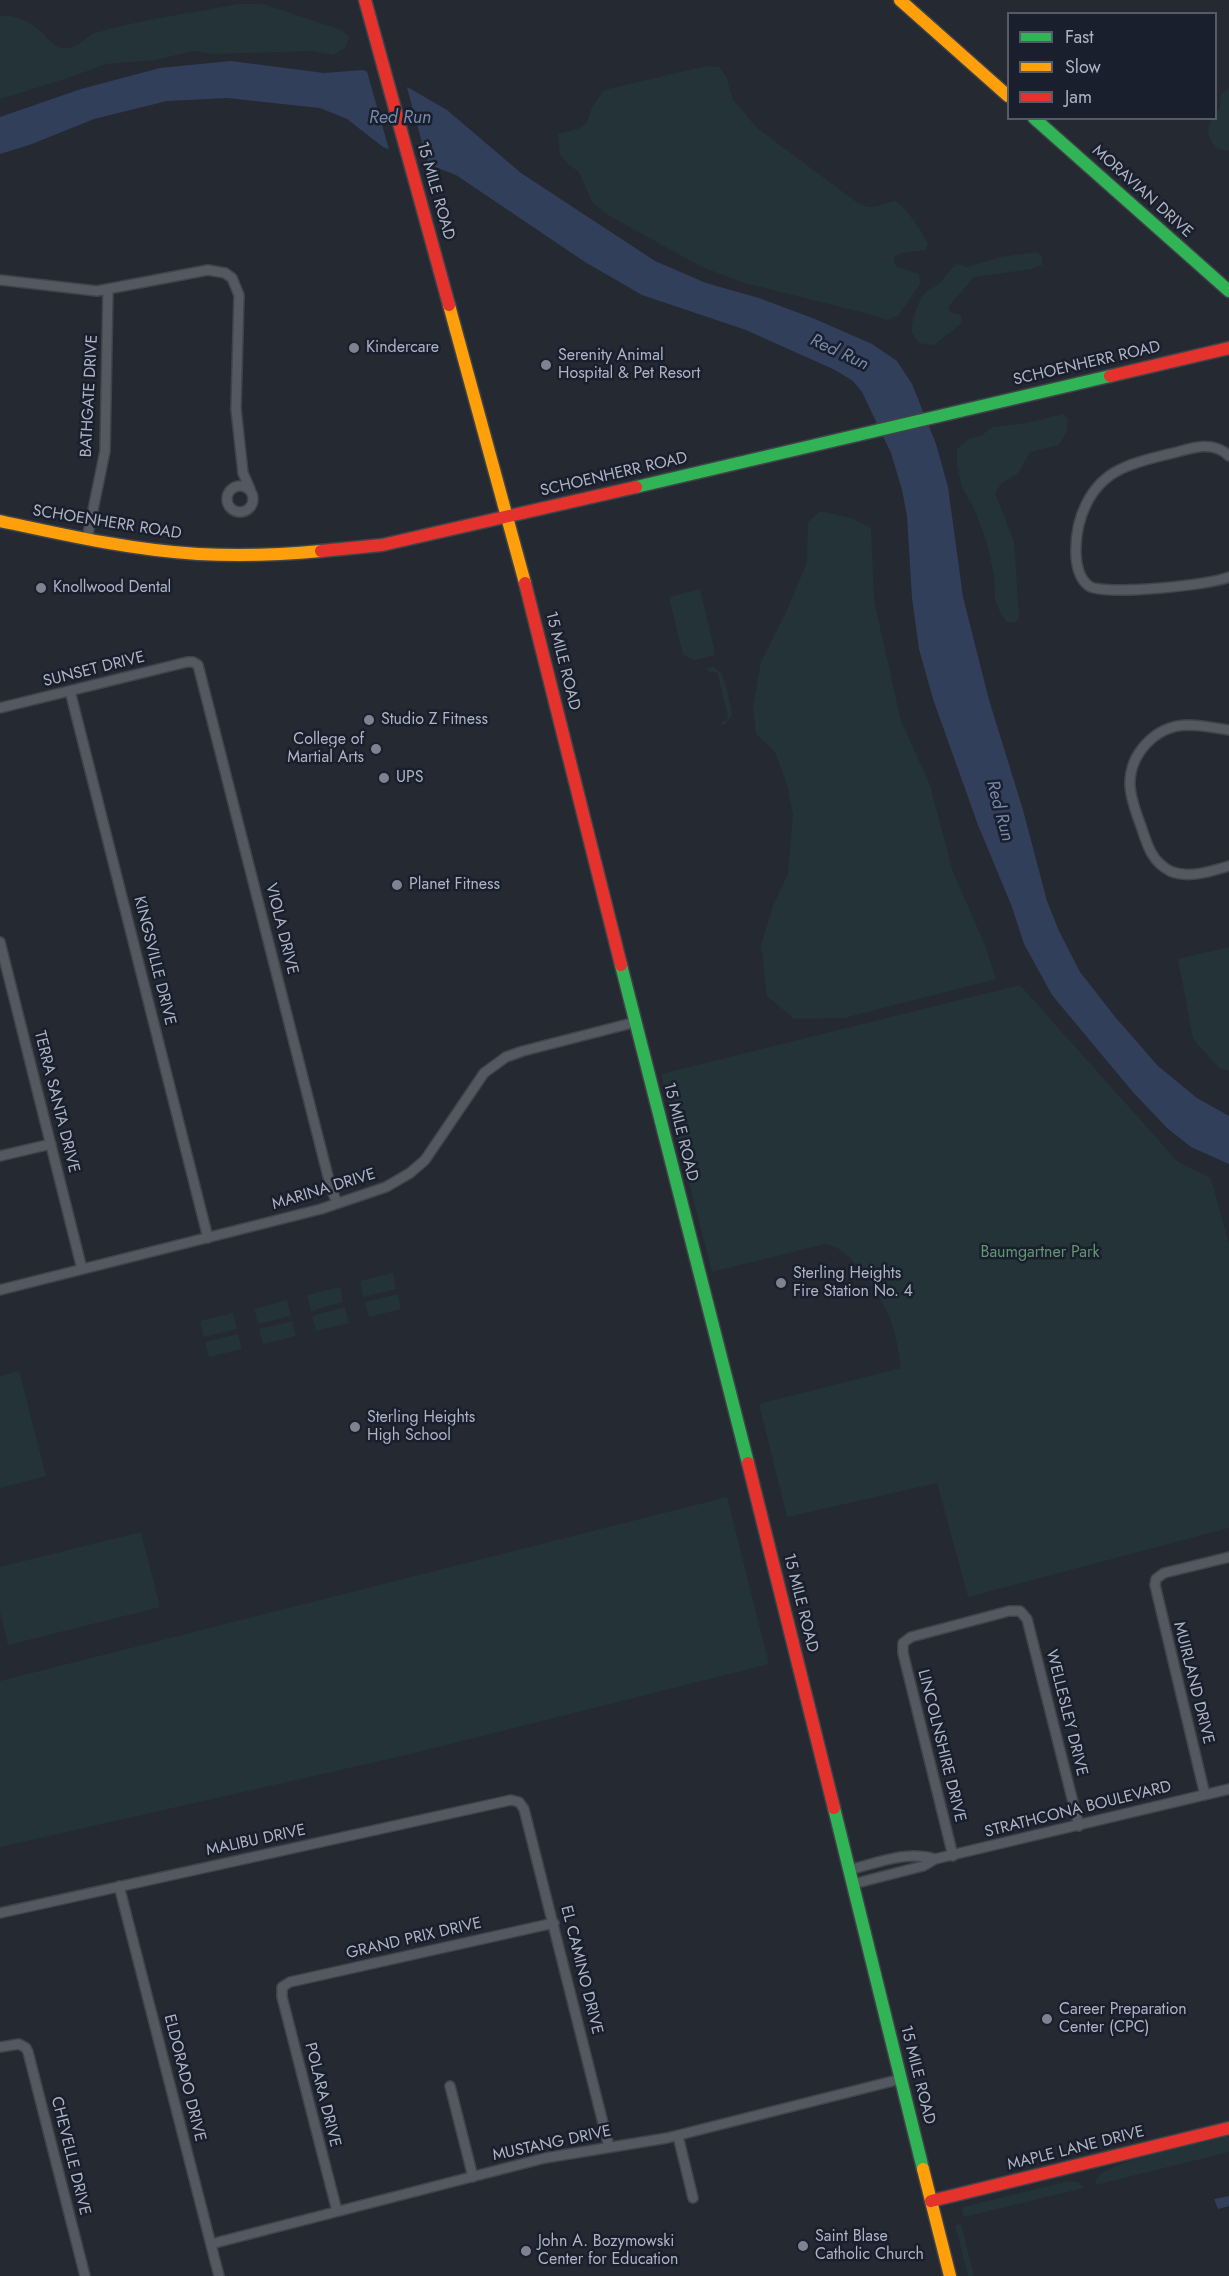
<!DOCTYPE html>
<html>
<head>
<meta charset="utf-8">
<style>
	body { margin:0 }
	#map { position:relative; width:1229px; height:2276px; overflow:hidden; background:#252932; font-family:Jost,sans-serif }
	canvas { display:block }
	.legend { position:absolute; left:1007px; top:12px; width:210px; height:108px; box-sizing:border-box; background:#191f2c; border:2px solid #545b69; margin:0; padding:8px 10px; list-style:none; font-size:18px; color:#adb4c4 }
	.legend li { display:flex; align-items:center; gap:12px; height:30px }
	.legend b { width:30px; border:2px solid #545b69 }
</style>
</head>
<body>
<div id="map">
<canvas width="1229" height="2276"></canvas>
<ul class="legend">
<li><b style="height:8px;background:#30b455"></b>Fast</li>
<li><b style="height:8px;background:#ff9f0a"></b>Slow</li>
<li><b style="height:8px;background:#e5322d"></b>Jam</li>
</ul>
</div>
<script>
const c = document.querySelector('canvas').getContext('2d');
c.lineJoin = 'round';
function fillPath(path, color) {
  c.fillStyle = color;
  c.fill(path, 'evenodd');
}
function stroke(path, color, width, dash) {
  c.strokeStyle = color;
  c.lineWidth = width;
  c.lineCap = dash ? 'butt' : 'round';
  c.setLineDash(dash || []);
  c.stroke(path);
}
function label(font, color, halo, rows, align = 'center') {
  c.font = font + ' Jost,sans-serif';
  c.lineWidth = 5;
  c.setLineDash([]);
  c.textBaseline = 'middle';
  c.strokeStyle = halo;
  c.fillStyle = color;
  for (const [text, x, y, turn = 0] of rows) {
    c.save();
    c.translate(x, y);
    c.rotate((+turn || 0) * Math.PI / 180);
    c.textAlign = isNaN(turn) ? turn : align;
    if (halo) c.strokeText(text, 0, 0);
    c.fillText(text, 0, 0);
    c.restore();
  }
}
fillPath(new Path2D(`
	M237 4H263L341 30 349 36 346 47 333 55 313 51 212 54 193 51 155 60 106 64 68 78 0 99V16C14 13 32 23 42 32 50 39 51 47 63 48 76 50 83 40 91 35 96 32 104 31 109 29 151 18 194 13 237 4Z
	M706 66 719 67 726 76 733 100 757 128 855 201C871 212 878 205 895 201 909 211 920 229 928 244L926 250 903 253 894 256V263L898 267 919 274 920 284 898 316 887 320 865 313 741 282 700 266 608 215 592 202 579 172 569 165 560 155 558 134 578 129 587 123 592 107 604 90Z
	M1229 88V151L1215 148 1208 134 1211 119 1216 118V112L1220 108 1221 94Z
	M1037 252 1042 257V265L1032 269 974 277 948 307 951 313 961 315 962 323 934 345 918 343 911 330C913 318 917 302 925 293 929 289 936 287 941 282 947 275 949 270 957 264L967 267 1000 257Z
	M1063 414 1068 419 1066 433 1059 445 1030 452 1018 473 1001 484 995 493 1014 542 1019 618 1015 623 1007 622 1001 614 995 600 994 576 987 543 974 508 962 488 957 465V449L969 439 982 435 993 427 1027 423Z
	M820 511 851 518 871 528 874 600 901 721 930 785 953 872 985 945 996 979 844 1018 794 1019 767 996 761 945 773 906 788 873 793 814 787 785 775 752 756 734 753 706 761 662 787 610 807 562 808 522Z
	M700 589 715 652 713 656 694 660 683 655 669 597Z
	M713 667C727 672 728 700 732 713L731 717 725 724 722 725 721 722 727 720 728 717 717 672H709L707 668Z
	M1229 947V1071L1219 1068 1193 1039 1178 959Z
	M1020 985 1178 1162 1211 1178 1229 1244V1528L968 1597 937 1483 787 1517 759 1404 901 1368C898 1351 896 1329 888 1314 878 1292 850 1246 825 1244L712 1272 661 1074Z
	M393 1273 396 1289 363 1297 360 1281Z
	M340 1287 343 1302 311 1311 307 1295Z
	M398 1294 401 1309 369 1317 365 1302Z
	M287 1300 291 1316 258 1324 254 1309Z
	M345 1307 349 1323 316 1331 312 1316Z
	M233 1313 237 1329 204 1337 200 1321Z
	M292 1321 296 1336 263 1344 259 1329Z
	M238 1334 242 1349 209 1357 205 1342Z
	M19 1371 46 1476 0 1488V1376Z
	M727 1497 769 1664 402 1756 0 1847V1681Z
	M141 1532 160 1607 8 1645 0 1612V1567Z
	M1229 2136V2152L1095 2185C1096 2180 1097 2176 1102 2173 1132 2155 1194 2145 1229 2136Z
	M1069 2181 1078 2182 1084 2188 964 2217 962 2208 967 2206Z
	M961 2224 974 2276H968L955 2225Z`), '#233338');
fillPath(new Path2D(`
	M231 61 324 73 363 70 409 88 447 110 521 173 655 261 706 283 759 298 815 319 872 344 897 361 912 384 936 444 948 487 963 597 989 700 1023 810 1047 901 1059 931 1080 972 1116 1018 1158 1066 1197 1098 1229 1116V1164L1191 1147 1167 1128 1132 1091 1052 995 1024 944 1012 907 978 825 933 699 919 649 912 598 907 516 902 490 891 453 862 392 853 381 835 370 746 330 642 295 585 262 456 175 383 147 347 119 320 108 227 98 167 101 94 119 32 144 0 154V117L81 89 160 68Z
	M1229 2196V2206L1218 2209 1214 2199Z`), '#323f5b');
fillPath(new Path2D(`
	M366 68 406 84 429 168 390 153Z`), '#252932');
const street = new Path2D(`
	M0 280 97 291 208 270 225 273 232 278 239 295 236 409 243 473 250 489
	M1229 456C1213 440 1192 448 1173 453 1156 457 1137 461 1121 469 1089 484 1075 520 1076 553 1076 564 1079 579 1089 586 1104 596 1212 585 1229 577
	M227 499a13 13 0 1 1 26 0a13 13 0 1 1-26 0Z
	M87 539 105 451 108 290
	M70 691 208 1238
	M0 708 187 662H193L198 665 331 1188 337 1203
	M1229 730C1215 728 1201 725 1187 725 1155 726 1129 754 1130 786 1131 799 1136 813 1141 826 1147 844 1151 861 1170 871 1189 879 1211 871 1229 866
	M0 942 82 1269
	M0 1156 51 1144
	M0 1290 321 1209 386 1187 410 1173 425 1160 484 1073 506 1057 523 1051 636 1022
	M1205 1795 1155 1585 1156 1579 1164 1573 1229 1557
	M953 1856 903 1653V1643L911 1637 1009 1611H1020L1027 1619 1079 1826
	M849 1870C877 1863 907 1850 935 1859
	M853 1884 923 1866 935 1859 1229 1789
	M119 1886 219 2276
	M0 1913 511 1800 519 1802 524 1809 609 2147
	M0 2047 19 2044 26 2048 28 2052 85 2276
	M450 2086 473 2177
	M678 2136 693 2198
	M337 2211 282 1997V1987L290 1982 554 1923
	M211 2244 545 2158 667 2138 901 2079`);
const fast = new Path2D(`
	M1034 118 1229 291
	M636 487 1110 376
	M621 965 748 1463
	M834 1808 923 2169`);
const slow = new Path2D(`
	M900 0 1008 96
	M449 305 525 583
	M0 521C65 535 131 550 198 554 239 556 280 555 321 551
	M923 2169 950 2276`);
const jam = new Path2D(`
	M365 0 449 305
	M1110 376 1229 348
	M321 551 382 545 636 487
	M525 583 621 965
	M748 1463 834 1808
	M931 2201 1229 2128`);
stroke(street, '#40444a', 12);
stroke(fast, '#40444a', 15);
stroke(slow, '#40444a', 15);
stroke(jam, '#40444a', 15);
stroke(street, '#545860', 9);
stroke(fast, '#30b455', 12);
stroke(slow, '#ff9f0a', 12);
stroke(jam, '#e5322d', 12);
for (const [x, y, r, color] of [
	[354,348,6,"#7d8391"],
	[546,365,6,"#7d8391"],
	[41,588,6,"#7d8391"],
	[369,720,6,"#7d8391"],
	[376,749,6,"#7d8391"],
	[384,778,6,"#7d8391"],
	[397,885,6,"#7d8391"],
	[781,1283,6,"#7d8391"],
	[355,1427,6,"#7d8391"],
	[1047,2019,6,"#7d8391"],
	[803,2246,6,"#7d8391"],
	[526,2251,6,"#7d8391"]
]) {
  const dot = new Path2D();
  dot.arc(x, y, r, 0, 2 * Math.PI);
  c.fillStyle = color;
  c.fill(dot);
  stroke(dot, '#191f2c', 2);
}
label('16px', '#adb4c4', '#191f2c', [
	["15 MILE ROAD",435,191,74],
	["MORAVIAN DRIVE",1142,192,42],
	["SCHOENHERR ROAD",1087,364,-13],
	["BATHGATE DRIVE",90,396,-87],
	["SCHOENHERR ROAD",614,475,-13],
	["SCHOENHERR ROAD",107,523,9],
	["15 MILE ROAD",562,661,76],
	["SUNSET DRIVE",94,670,-14],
	["VIOLA DRIVE",281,929,76],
	["KINGSVILLE DRIVE",154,961,76],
	["TERRA SANTA DRIVE",56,1102,76],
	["15 MILE ROAD",680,1132,76],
	["MARINA DRIVE",324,1190,-17],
	["15 MILE ROAD",800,1603,76],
	["MUIRLAND DRIVE",1193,1683,76],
	["WELLESLEY DRIVE",1066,1713,76],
	["LINCOLNSHIRE DRIVE",941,1746,76],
	["STRATHCONA BOULEVARD",1078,1810,-14],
	["MALIBU DRIVE",256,1841,-12],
	["GRAND PRIX DRIVE",414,1939,-13],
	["EL CAMINO DRIVE",581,1970,76],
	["15 MILE ROAD",917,2075,76],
	["ELDORADO DRIVE",184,2078,76],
	["POLARA DRIVE",322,2095,76],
	["MUSTANG DRIVE",552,2144,-12],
	["MAPLE LANE DRIVE",1076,2149,-14],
	["CHEVELLE DRIVE",70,2156,76]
]);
label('16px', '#adb4c4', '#191f2c', [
	["Kindercare",366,348],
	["Serenity Animal",558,356],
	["Hospital & Pet Resort",558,374],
	["Knollwood Dental",53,588],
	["Studio Z Fitness",381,720],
	["College of",364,740,"right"],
	["Martial Arts",364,758,"right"],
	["UPS",396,778],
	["Planet Fitness",409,885],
	["Sterling Heights",793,1274],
	["Fire Station No. 4",793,1292],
	["Sterling Heights",367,1418],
	["High School",367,1436],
	["Career Preparation",1059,2010],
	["Center (CPC)",1059,2028],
	["Saint Blase",815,2237],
	["Catholic Church",815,2255],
	["John A. Bozymowski",538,2242],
	["Center for Education",538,2260]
], 'left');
label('16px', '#659574', '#191f2c', [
	["Baumgartner Park",1040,1253]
]);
label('italic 18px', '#7588ad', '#191f2c', [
	["Red Run",400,119],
	["Red Run",839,353,25],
	["Red Run",999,811,75]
]);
</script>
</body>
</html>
